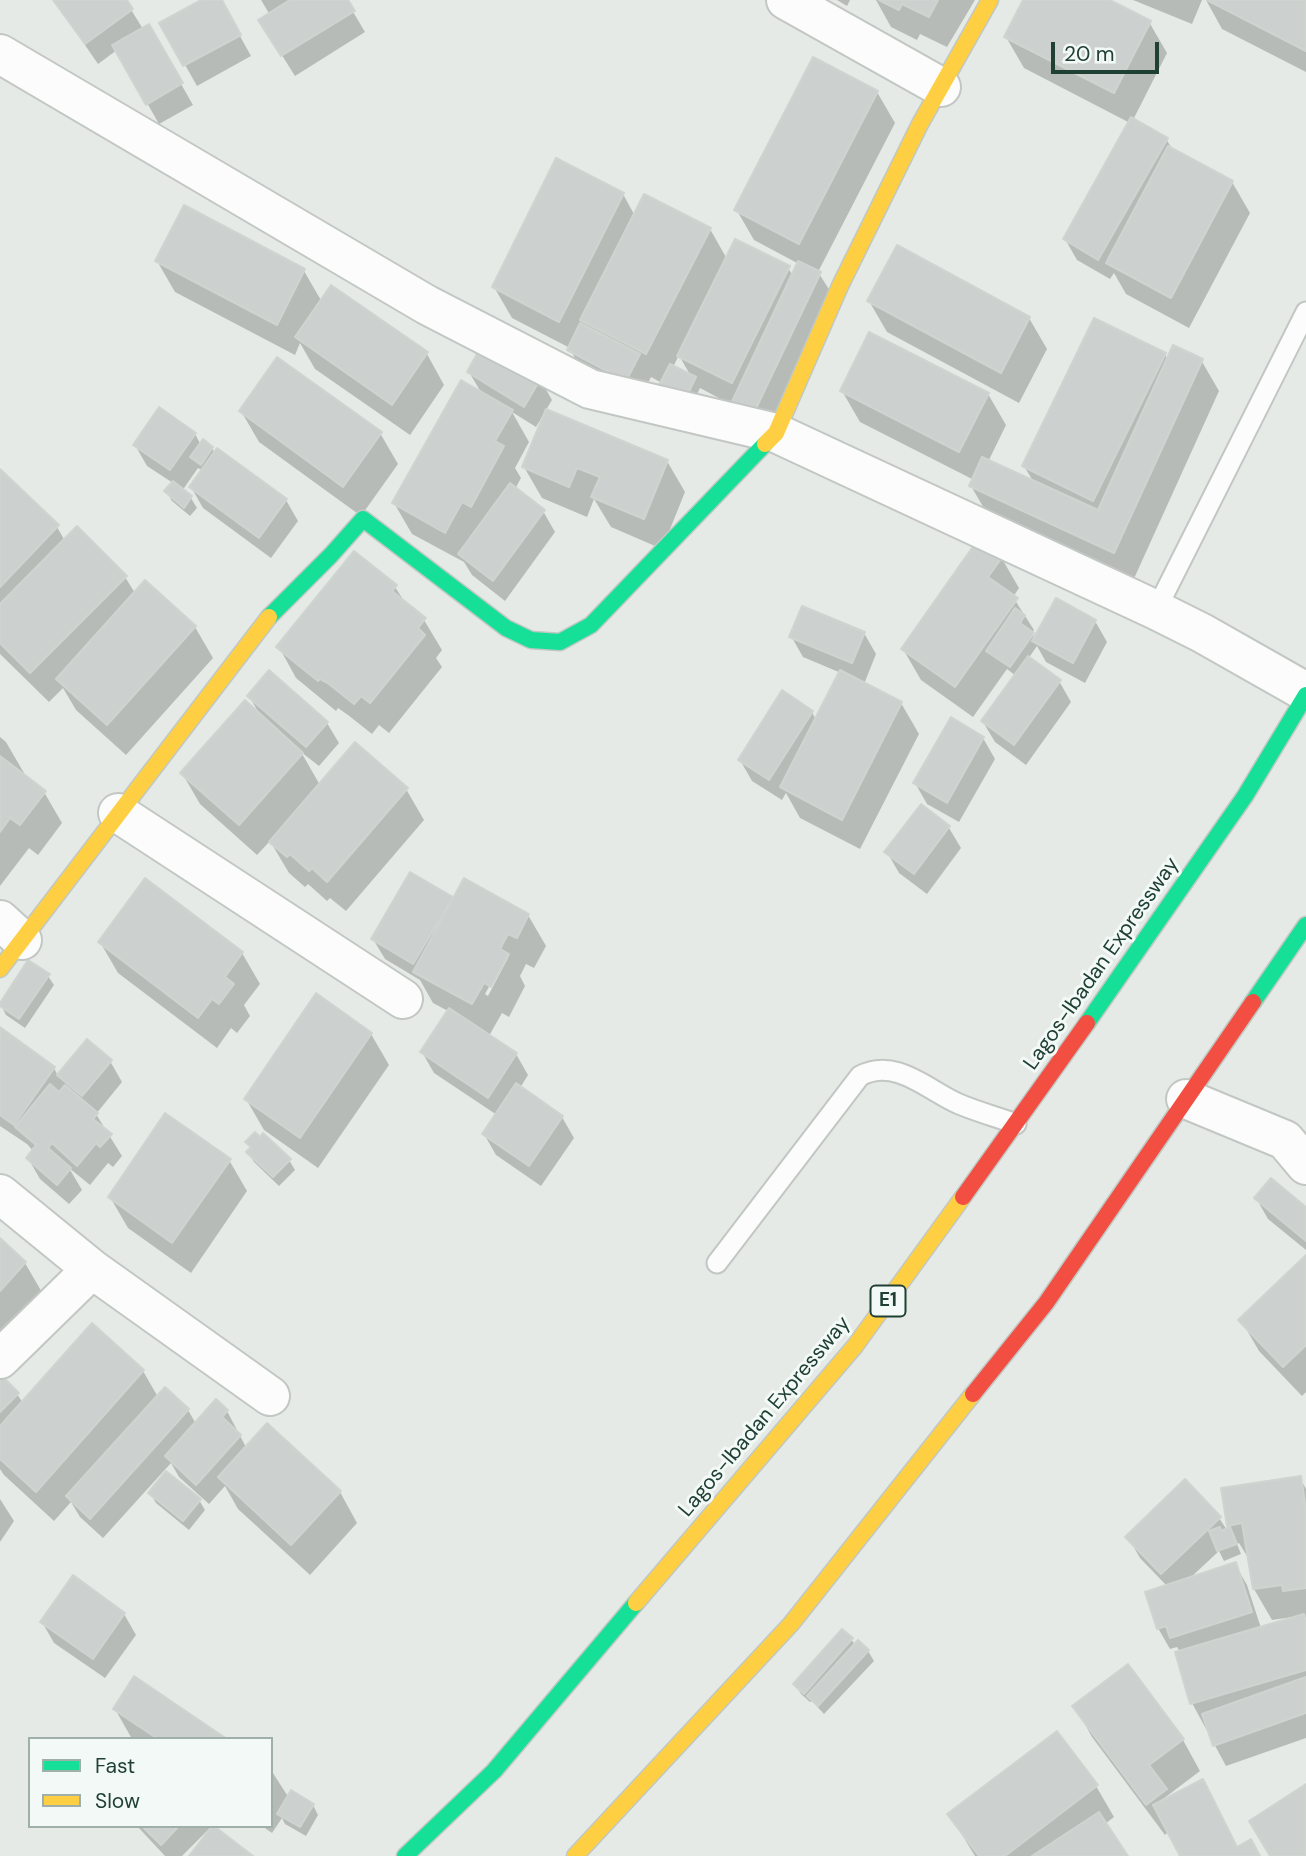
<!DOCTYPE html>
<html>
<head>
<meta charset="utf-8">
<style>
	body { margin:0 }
	#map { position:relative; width:1306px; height:1856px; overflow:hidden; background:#e5eae7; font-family:"DM Sans",sans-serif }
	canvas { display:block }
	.legend { position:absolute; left:28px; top:1737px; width:245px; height:91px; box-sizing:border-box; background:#f3f9f6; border:2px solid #9fafa9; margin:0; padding:9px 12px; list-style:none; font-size:21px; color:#204035 }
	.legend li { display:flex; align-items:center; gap:14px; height:35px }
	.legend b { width:35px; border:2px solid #9fafa9 }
	.scale { position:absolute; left:1051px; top:42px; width:108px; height:32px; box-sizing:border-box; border:4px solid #204035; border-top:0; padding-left:9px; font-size:21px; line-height:24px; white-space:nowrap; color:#204035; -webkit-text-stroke:5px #f3f9f6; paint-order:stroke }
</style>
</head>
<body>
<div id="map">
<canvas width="1306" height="1856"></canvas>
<ul class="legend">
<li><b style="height:9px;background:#16e098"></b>Fast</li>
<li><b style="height:9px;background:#ffcf43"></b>Slow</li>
</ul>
<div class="scale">20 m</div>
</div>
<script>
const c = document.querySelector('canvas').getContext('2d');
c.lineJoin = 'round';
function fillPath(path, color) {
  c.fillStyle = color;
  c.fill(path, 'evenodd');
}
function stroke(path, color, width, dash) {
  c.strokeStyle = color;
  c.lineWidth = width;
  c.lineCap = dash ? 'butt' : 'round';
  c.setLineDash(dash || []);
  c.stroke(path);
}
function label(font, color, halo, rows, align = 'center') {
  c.font = font + ' "DM Sans",sans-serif';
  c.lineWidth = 6;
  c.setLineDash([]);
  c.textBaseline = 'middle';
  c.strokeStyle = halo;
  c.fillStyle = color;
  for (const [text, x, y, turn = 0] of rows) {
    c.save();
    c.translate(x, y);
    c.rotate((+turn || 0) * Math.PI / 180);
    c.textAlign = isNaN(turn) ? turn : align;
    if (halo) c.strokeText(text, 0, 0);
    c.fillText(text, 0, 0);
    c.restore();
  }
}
fillPath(new Path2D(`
	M54 0H125L143 29 148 26 193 105 159 124 117 50 98 64Z
	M205 0H220L251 56 197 86 162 24Z
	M261 0H346L365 32 295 76 273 41 270 15Z
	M837 0H850L847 6Z
	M876 0H975L947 47 920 34 917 40 891 27Z
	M1025 0H1106L1149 22 1167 53 1133 120 1166 139 1173 150 1232 182 1250 213 1189 328 1126 294 1114 273 1110 279 1077 260 1065 239 1130 123 1024 68 1006 37Z
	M1133 0H1202L1192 24Z
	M1206 0H1306V72L1222 29Z
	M877 92 895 123 818 272 832 294 763 439 732 405 700 388 689 411 662 383 651 377 639 401 581 371 570 348 512 318 494 287 623 194 635 216 710 229 727 259 788 268 793 276 799 264 754 240 736 209ZM679 355 685 366 691 376 673 367Z
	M157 261 304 271 322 302 427 354 444 385 410 435 315 369 300 343 295 355 175 292Z
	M869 301 1029 318 1047 349 1019 403 887 332Z
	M1165 355 1168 360H1201L1219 391 1132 583 989 517 971 486 974 480 860 422 842 391 988 394 1006 425 988 462 1034 483 1024 466Z
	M469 372 507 373 540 379 552 400 546 410 667 461 685 492 662 549 611 527 594 499 587 517 542 498 524 467 547 413 545 412 536 427 512 412 529 442 515 468 521 478 515 489 543 511 555 532 505 601 472 575 464 562 412 534 394 503 482 394Z
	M241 411 380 433 398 464 361 516 259 442Z
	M195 434 201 445 212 448 215 454 286 500 298 521 271 558 203 508 191 487 203 471 198 468 182 491 191 498 197 508 190 516 172 501 166 491 173 483 147 466 135 445Z
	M0 471 57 527 65 541 125 577 135 593 195 627 213 658 126 755 76 710 63 688 49 702 0 654Z
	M1001 557 1019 588 1013 597 1034 630 1032 633 1035 639 1095 621 1107 642 1085 683 1046 662 1037 646 1028 659 1059 681 1071 702 1026 765 995 742 983 722 1016 676 1007 669 973 717 921 680 903 649Z
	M395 587 406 604 424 620 442 650 436 658 442 667 389 733 379 725 372 734 348 715 338 708 336 711 296 678 279 647Z
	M864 633 876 654 864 684 901 703 919 734 860 849 800 818 786 793 782 800 752 781 740 760 812 712 816 720 841 673 803 657 791 636Z
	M249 696 327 723 339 743 319 766 301 752 320 785 406 789 424 820 346 911 330 898 327 901 308 884 305 887 289 873 270 841 257 855 200 804 182 773 260 715Z
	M0 737 6 742 24 773 22 775 44 792 62 823 38 855 29 848 0 886Z
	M983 738 995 759 959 822 927 804 915 783Z
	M921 806 949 828 961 848 927 894 899 873 887 852Z
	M146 880 242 953 260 984 244 1005 250 1016 237 1033 231 1028 217 1048 118 973 100 942Z
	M452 899 453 901 528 915 546 946 534 968 526 964 520 976 525 986 509 1017 502 1013 489 1036 516 1054 528 1075 520 1088 562 1117 574 1138 541 1186 496 1155 484 1134 497 1115 434 1073 422 1052 448 1011 433 1003 420 980 385 959 373 939ZM506 956 508 958 488 996 485 994Z
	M48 976 54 985 25 1028 6 1015 1 1005Z
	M0 1029 54 1068 58 1076 110 1061 122 1082 96 1114 122 1156 113 1167 108 1163 90 1185 69 1168 82 1190 69 1204 40 1179 28 1158 34 1152 27 1144 0 1126Z
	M371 1034 389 1065 318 1168 264 1130 246 1099Z
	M247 1142 289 1160 295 1170 279 1186 254 1162 248 1152 251 1149Z
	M229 1160 247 1191 191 1273 128 1228 110 1197Z
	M1256 1198 1306 1209V1250L1268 1219Z
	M0 1240 25 1263 43 1294 0 1335Z
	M1306 1257V1392L1302 1396 1259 1351 1241 1320Z
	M92 1326 143 1371 158 1397 165 1389 188 1410 196 1424 227 1411 247 1449 340 1492 357 1523 310 1575 238 1509 225 1486 209 1504 179 1477 171 1463 103 1538 80 1517 71 1502 54 1521 4 1475 0 1469V1376L17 1394 23 1403Z
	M1300 1478 1306 1489V1738L1226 1766 1192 1703 1180 1652 1177 1647 1170 1649 1158 1628 1167 1586 1140 1558 1128 1537 1219 1518 1227 1530 1230 1528 1229 1525ZM1239 1543 1247 1556H1249L1254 1589 1272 1620 1293 1617V1619L1261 1628 1247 1585 1235 1564 1189 1579 1219 1551 1224 1561 1241 1554 1237 1544Z
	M150 1493 199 1500 205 1510 189 1530 156 1503Z
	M0 1499 14 1521 0 1542Z
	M124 1614 136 1635 105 1678 54 1643 42 1622Z
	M851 1639 855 1645 868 1651 874 1661 824 1714 812 1701 810 1702 801 1694 795 1684Z
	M1128 1666 1183 1740 1200 1771 1163 1799 1164 1801 1202 1781 1238 1848 1259 1856H1182L1169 1831 1165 1835 1092 1737 1075 1706Z
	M115 1709 224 1739H132Z
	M271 1770 289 1798 313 1805 318 1815 306 1836 285 1824 282 1818 272 1833 262 1826H271Z
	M1096 1786 1114 1817 1105 1824 1126 1856H975L950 1815Z
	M137 1826H211L250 1856H191L211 1829 210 1828 182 1856H165Z`), '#0003');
const building = new Path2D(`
	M53 0H127L133 9 85 44Z
	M201 0H222L241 35 183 66 159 23Z
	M290 0H348L355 11 281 56 258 20Z
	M879 0H938L929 17 902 4 899 10Z
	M1023 0H1110L1151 21 1114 93 1004 37Z
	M1207 0H1306V51Z
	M149 24 183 83 146 105 112 45Z
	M813 57 878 91 799 244 734 210Z
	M1131 117 1168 138 1098 260 1063 239Z
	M1168 146 1233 181 1171 298 1106 263Z
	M556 158 624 193 559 322 492 287Z
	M644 194 711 228 646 354 580 320Z
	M184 205 305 269 277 325 155 261Z
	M735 239 790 266 732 383 677 356Z
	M897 245 1030 317 1001 373 867 301Z
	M798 261 821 272 751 419 729 408Z
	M331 285 428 352 392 405 295 337Z
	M1094 318 1166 353 1093 501 1022 466Z
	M580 323 640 354 626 381 567 350Z
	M869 332 989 393 959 452 840 391Z
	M1173 345 1203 359 1114 553 969 486 982 457 1098 510Z
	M478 352 507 370 513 361 541 378 524 407 467 372Z
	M277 357 382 432 343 487 239 411Z
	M670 364 696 377 684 402 657 389Z
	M461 380 513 410 495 441 504 446 471 507 462 502 445 533 392 503Z
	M159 407 196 433 170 470 133 445Z
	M546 409 668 460 644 519 591 497 600 477 577 468 569 487 522 467Z
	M203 439 213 447 201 465 190 457Z
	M217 448 287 499 259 538 189 487Z
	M0 469 59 525 0 587Z
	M173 481 192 496 184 508 164 491Z
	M510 483 545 510 493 581 458 554Z
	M77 526 127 576 30 673 0 643V604Z
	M979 538 1003 556 988 577 1018 598 955 687 901 649Z
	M354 551 397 585 392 591 426 618 418 628 425 635 370 703 361 696 354 704 329 684 320 679 318 681 276 647Z
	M145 580 196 626 107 725 56 679Z
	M1056 598 1096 620 1073 663 1032 641Z
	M802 606 865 632 852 663 789 637Z
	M1015 608 1025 615 1020 623 1034 633 1010 667 986 651Z
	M1028 656 1061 680 1014 745 981 721Z
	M269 670 328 722 306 747 247 696Z
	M840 670 902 702 842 820 780 787Z
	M782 690 813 711 769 780 738 760Z
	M245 700 303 753 239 825 180 773Z
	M951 717 984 737 947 803 913 783Z
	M355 742 408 788 327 882 312 868 309 871 290 854 287 857 269 842Z
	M0 756 46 791 20 825 10 818 0 832Z
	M921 804 950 826 914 874 884 852Z
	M410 872 453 897 413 964 371 939Z
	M145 878 243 952 225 977 234 984 219 1004 212 999 198 1018 98 942Z
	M464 878 529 914 517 938 508 934 500 949 509 954 491 987 484 983 472 1004 413 972Z
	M28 960 50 974 19 1019 0 1006V1003Z
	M316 993 372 1033 300 1138 244 1099Z
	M449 1008 517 1053 488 1098 420 1052Z
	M0 1027 55 1067 14 1125 0 1115Z
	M87 1039 112 1060 82 1096 57 1075Z
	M516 1083 563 1116 529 1166 482 1134Z
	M50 1084 59 1092 65 1085 98 1113 93 1119 112 1134 100 1147 96 1143 77 1166 52 1143 48 1148 71 1168 57 1185 26 1158 36 1145 15 1127Z
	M165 1113 231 1159 172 1243 108 1197Z
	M255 1132 260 1137 263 1133 291 1159 273 1177 246 1152 251 1147 245 1142Z
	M1271 1178 1306 1207V1241L1254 1198Z
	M0 1238 26 1262 0 1291Z
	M1306 1255V1345L1283 1367 1238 1320Z
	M92 1323 144 1370 36 1492 0 1459V1426Z
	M0 1374 19 1393 0 1412Z
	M165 1387 189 1409 90 1519 66 1496Z
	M216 1399 228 1410 222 1417 241 1435 196 1485 165 1456Z
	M267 1423 341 1491 291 1545 218 1477Z
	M166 1471 201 1499 183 1521 148 1493Z
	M1301 1476 1306 1510V1588L1283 1591 1282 1585 1253 1589 1242 1523 1227 1526 1221 1488Z
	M1185 1479 1221 1517 1161 1574 1125 1537Z
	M1220 1527 1221 1531 1230 1527 1237 1544 1217 1551 1209 1531Z
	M1236 1562 1252 1612 1170 1638 1166 1626 1157 1629 1145 1592Z
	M73 1575 125 1613 93 1659 40 1622Z
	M1304 1614 1306 1622V1670L1190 1704 1175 1652Z
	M842 1629 853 1638 804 1694 793 1684Z
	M858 1640 869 1650 818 1706 807 1696Z
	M1128 1664 1184 1739 1149 1765 1167 1789 1146 1805 1072 1706Z
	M134 1676 227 1739H158L113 1709Z
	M1306 1677V1713L1213 1746 1202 1714Z
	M1057 1731 1098 1785 1005 1856H979L947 1814Z
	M1203 1779 1237 1847 1251 1839 1260 1856H1180L1153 1805Z
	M1306 1784V1856H1270L1249 1821Z
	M291 1790 314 1804 300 1827 277 1814Z
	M1099 1812 1128 1856H1032Z
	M142 1826H179L161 1845Z
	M212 1826H214L253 1856H189Z`);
fillPath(building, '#ccd1cf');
stroke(building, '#ced4d0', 2);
const lane = new Path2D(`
	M1156 610 1306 312
	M717 1263 860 1076C896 1057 927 1090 959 1104 978 1112 997 1117 1016 1124`);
const street = new Path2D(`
	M786 0 941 87
	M0 54 427 305 590 389 776 433 1156 610 1202 633 1306 692
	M118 813 403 999
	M0 920 22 940
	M1186 1099 1285 1140 1306 1165
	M0 1194 92 1269 270 1396
	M0 1359 92 1269`);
const fast = new Path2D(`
	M269 617 331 555 363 519 506 628 531 640 560 642 591 625 765 444
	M1253 1002 1306 925
	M1087 1023 1245 796 1306 695
	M405 1856 494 1771 636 1603`);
const slow = new Path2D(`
	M765 444 776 433 840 286 920 124 990 0
	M0 969 269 617
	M636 1603 855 1346 963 1197
	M575 1856 791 1624 973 1394`);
const jam = new Path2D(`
	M963 1197 1087 1023
	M973 1394 1046 1303 1253 1002`);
stroke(lane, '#c2c7c4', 23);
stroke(street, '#c2c7c4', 42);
stroke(fast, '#c0c8c4', 19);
stroke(slow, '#c0c8c4', 19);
stroke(jam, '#c0c8c4', 19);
stroke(lane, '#fbfcfb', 19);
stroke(street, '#fbfcfb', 38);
stroke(fast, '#16e098', 16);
stroke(slow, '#ffcf43', 16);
stroke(jam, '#f24e42', 16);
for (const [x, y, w] of [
	[888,1301,35]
]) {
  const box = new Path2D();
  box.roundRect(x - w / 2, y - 15.5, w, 31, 5);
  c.fillStyle = '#f3f9f6';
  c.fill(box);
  stroke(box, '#204035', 2);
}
label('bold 19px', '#204035', null, [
	["E1",888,1301]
]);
label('21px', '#204035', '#f3f9f6', [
	["Lagos-Ibadan Expressway",1102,964,-55],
	["Lagos-Ibadan Expressway",765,1417,-50]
]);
</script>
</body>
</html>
